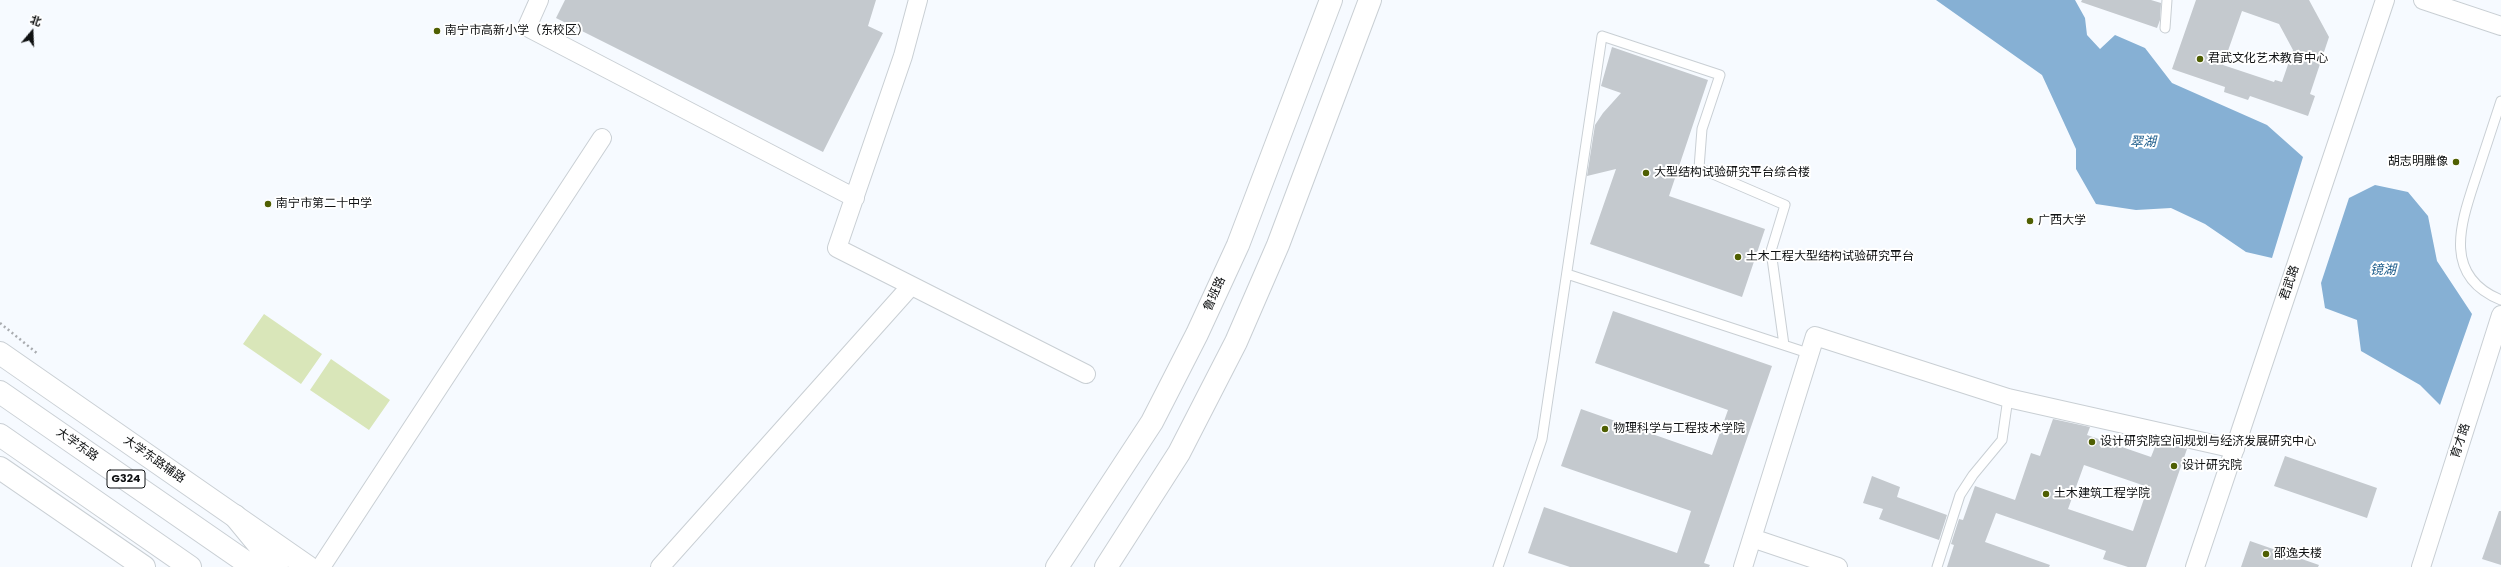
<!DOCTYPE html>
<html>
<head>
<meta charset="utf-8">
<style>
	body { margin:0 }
	#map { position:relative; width:2501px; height:567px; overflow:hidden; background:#f6faff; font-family:Poppins,"Noto Sans SC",sans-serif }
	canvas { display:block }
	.north { position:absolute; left:12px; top:12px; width:40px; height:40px; -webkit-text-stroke:3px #fff; paint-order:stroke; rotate:19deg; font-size:11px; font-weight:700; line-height:16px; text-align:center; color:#0f1112 }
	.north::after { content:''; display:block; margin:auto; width:14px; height:18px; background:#0f1112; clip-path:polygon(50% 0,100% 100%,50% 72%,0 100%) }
</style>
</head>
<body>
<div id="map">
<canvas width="2501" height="567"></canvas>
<div class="north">北</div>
</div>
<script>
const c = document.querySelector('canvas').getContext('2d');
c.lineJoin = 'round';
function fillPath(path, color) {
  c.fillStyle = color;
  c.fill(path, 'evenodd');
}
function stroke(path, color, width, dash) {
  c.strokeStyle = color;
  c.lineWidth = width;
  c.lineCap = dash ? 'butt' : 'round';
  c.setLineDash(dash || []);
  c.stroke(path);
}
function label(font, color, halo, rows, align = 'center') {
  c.font = font + ' Poppins,"Noto Sans SC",sans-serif';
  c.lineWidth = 4;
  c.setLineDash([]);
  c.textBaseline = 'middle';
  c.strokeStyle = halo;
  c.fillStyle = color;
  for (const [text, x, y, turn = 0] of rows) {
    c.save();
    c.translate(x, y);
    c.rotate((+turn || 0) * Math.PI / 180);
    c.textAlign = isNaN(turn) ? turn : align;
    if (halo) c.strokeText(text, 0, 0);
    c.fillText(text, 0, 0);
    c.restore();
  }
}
fillPath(new Path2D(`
	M264 314 322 354 301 384 243 344Z
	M331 359 390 400 369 430 310 390Z`), '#d9e6b9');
fillPath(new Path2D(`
	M1936 0H2075L2085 18 2087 35 2100 49 2115 35 2145 48 2172 83 2267 125 2303 157 2272 258 2246 252 2205 224 2171 208 2136 210 2096 204 2076 169V149L2042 75Z
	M2375 185 2408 192 2428 216 2437 261 2472 314 2440 405 2420 385 2361 351 2357 320 2325 308 2321 283 2349 198Z`), '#86b0d4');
fillPath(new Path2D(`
	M565 0H876L868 26 883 33 823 152 556 18Z
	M2082 0H2151L2161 3 2160 20 2157 28 2081 2Z
	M2196 0H2309L2329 37 2310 94 2315 96 2308 116 2250 96 2248 100 2224 92 2225 87 2172 69ZM2242 11 2279 24 2293 50 2282 82 2275 80 2274 82 2223 65Z
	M1612 47 1708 80 1669 196 1765 229 1742 297 1590 244 1616 169 1587 176 1595 125 1603 113 1621 93 1601 86Z
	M1613 311 1772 366 1704 563 1710 565 1709 567H1570L1528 553 1544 507 1677 553 1691 511 1561 466 1581 409 1712 455 1728 410 1595 363Z
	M2053 419 2090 427 2087 435 2151 457 2157 442 2187 449 2146 567H2128L2103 559 2106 551 1996 513 1985 542 2050 565 2049 567H1947L1954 545 1951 544 1959 519 1963 520 1975 486 2015 500 2031 453 2040 456ZM2084 465 2148 487 2133 531 2068 509Z
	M2285 456 2377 488 2367 518 2274 486Z
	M1872 476 1900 487 1897 497 1947 515 1939 540 1879 519 1883 509 1863 503Z
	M2499 511H2501V565L2482 559Z
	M2250 541 2319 565 2318 567H2241Z`), '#c4c9ce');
const service = new Path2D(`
	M2165 28 2167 0
	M2501 101C2493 125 2485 149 2477 174 2462 220 2440 275 2501 300
	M1567 274 1811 354
	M1498 567 1542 439 1602 36 1720 75 1702 129 1699 168 1785 205 1771 251 1784 345
	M1937 567 1960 495 1973 475 2002 440 2008 398`);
const minor = new Path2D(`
	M539 0 527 27 855 198
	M918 0 903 56 837 248 1086 374
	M2423 0 2501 26
	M1752 538 1838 567
	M321 567 602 138
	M660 567 910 287
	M1743 567 1815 336 2008 398 2235 449
	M2195 567 2385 0
	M2421 567 2501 315`);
const tertiary = new Path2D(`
	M0 353 308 567
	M0 468 144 567`);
const secondary = new Path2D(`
	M1057 567 1152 422 1197 334 1238 245 1331 0
	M1106 567 1179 453 1236 342 1278 245 1370 0`);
const primary = new Path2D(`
	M0 392 253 567
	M0 435 190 567
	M235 516 277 567`);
stroke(service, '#c9cfd4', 11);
stroke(minor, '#c9cfd4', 20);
stroke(tertiary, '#c9cfd4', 24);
stroke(secondary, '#c9cfd4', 24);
stroke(primary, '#c9cfd4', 24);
stroke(new Path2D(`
	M0 323 38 354`), '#a9acb0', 2.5, [2, 3]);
stroke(service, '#fff', 9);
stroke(minor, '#fff', 18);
stroke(tertiary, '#fff', 22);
stroke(secondary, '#fff', 22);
stroke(primary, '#fff', 22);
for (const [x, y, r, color] of [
	[437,31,4,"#4f5f02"],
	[2200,59,4,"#4f5f02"],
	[2456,162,4,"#4f5f02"],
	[1646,173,4,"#4f5f02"],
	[268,204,4,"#4f5f02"],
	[2030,221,4,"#4f5f02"],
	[1738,257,4,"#4f5f02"],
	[1605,429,4,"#4f5f02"],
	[2092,442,4,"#4f5f02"],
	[2174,466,4,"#4f5f02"],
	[2046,494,4,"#4f5f02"],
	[2266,554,4,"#4f5f02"]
]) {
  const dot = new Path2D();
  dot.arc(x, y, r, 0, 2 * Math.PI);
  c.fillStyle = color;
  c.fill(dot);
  stroke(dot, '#fff', 1.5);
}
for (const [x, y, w] of [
	[126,479,38]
]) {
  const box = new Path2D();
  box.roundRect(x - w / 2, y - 9, w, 18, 3);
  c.fillStyle = '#fff';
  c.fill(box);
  stroke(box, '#0f1112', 1);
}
label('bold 11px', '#0f1112', null, [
	["G324",126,479]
]);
label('12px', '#0f1112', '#fff', [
	["南宁市高新小学（东校区）",445,31],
	["君武文化艺术教育中心",2208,59],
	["胡志明雕像",2448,162,"right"],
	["大型结构试验研究平台综合楼",1654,173],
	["南宁市第二十中学",276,204],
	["广西大学",2038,221],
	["土木工程大型结构试验研究平台",1746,257],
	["物理科学与工程技术学院",1613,429],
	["设计研究院空间规划与经济发展研究中心",2100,442],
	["设计研究院",2182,466],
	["土木建筑工程学院",2054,494],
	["邵逸夫楼",2274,554]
], 'left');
label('12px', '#0f1112', '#fff', [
	["君武路",2290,283,-71],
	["鲁班路",1215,294,-66],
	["育才路",2461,441,-72],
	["大学东路",77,445,35],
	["大学东路辅路",154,460,35]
]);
label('italic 13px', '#1c5c8b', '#fff', [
	["翠湖",2143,143],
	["镜湖",2383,271]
]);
</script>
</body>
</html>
